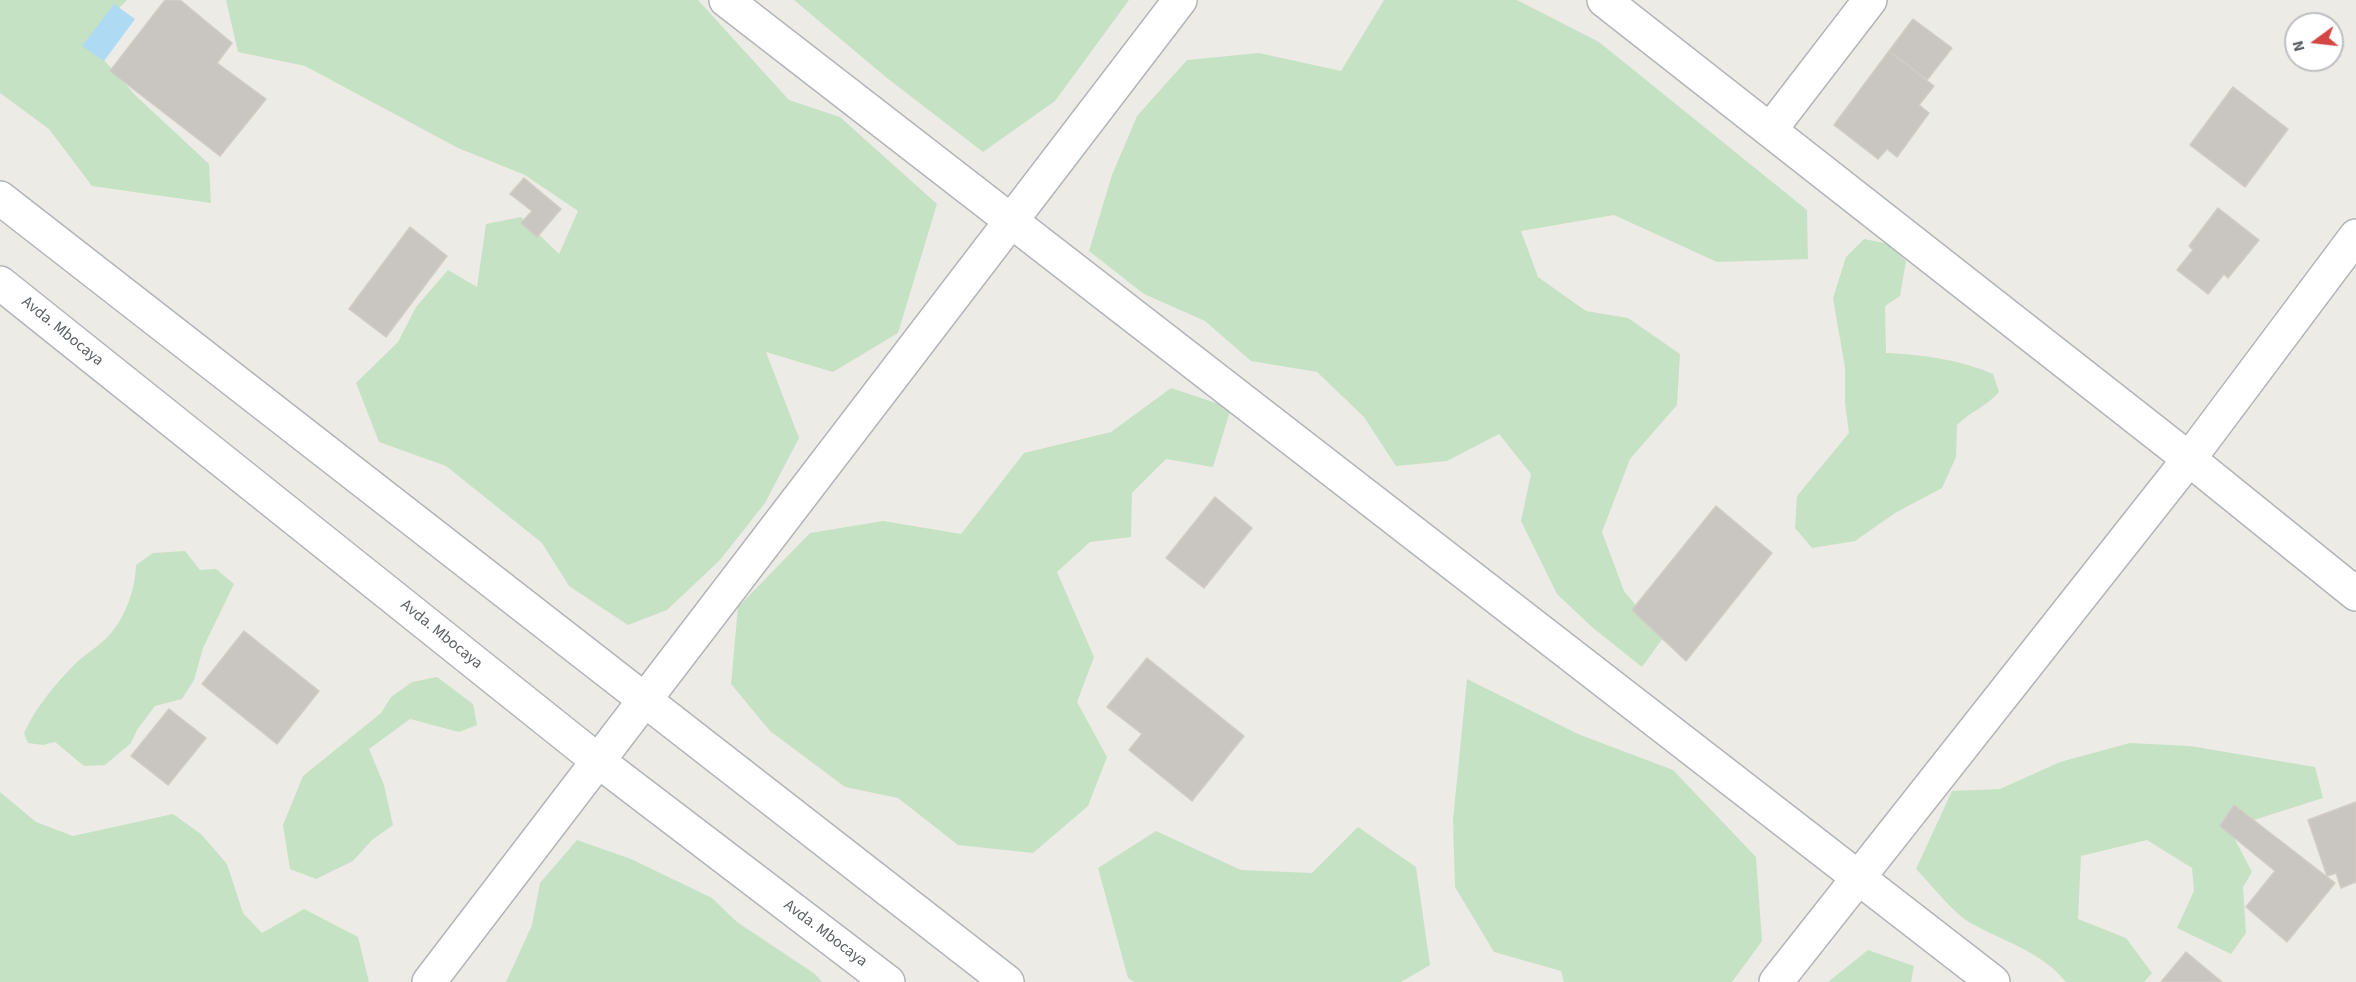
<!DOCTYPE html>
<html>
<head>
<meta charset="utf-8">
<style>
	body { margin:0 }
	#map { position:relative; width:2356px; height:982px; overflow:hidden; background:#edebe5; font-family:"Source Sans 3",sans-serif }
	canvas { display:block }
	.north { position:absolute; left:2284px; top:12px; width:60px; height:60px; box-sizing:border-box; background:#fff; border:2px solid #bebfc1; border-radius:50%; rotate:255deg; font-size:16px; font-weight:700; line-height:24px; text-align:center; color:#5d6063 }
	.north::after { content:''; display:block; margin:auto; width:21px; height:27px; background:#d44644; clip-path:polygon(50% 0,100% 100%,50% 72%,0 100%) }
</style>
</head>
<body>
<div id="map">
<canvas width="2356" height="982"></canvas>
<div class="north">N</div>
</div>
<script>
const c = document.querySelector('canvas').getContext('2d');
c.lineJoin = 'round';
function fillPath(path, color) {
  c.fillStyle = color;
  c.fill(path, 'evenodd');
}
function stroke(path, color, width, dash) {
  c.strokeStyle = color;
  c.lineWidth = width;
  c.lineCap = dash ? 'butt' : 'round';
  c.setLineDash(dash || []);
  c.stroke(path);
}
function label(font, color, halo, rows, align = 'center') {
  c.font = font + ' "Source Sans 3",sans-serif';
  c.lineWidth = 4.5;
  c.setLineDash([]);
  c.textBaseline = 'middle';
  c.strokeStyle = halo;
  c.fillStyle = color;
  for (const [text, x, y, turn = 0] of rows) {
    c.save();
    c.translate(x, y);
    c.rotate((+turn || 0) * Math.PI / 180);
    c.textAlign = isNaN(turn) ? turn : align;
    if (halo) c.strokeText(text, 0, 0);
    c.fillText(text, 0, 0);
    c.restore();
  }
}
fillPath(new Path2D(`
	M0 0H127L87 41 136 96 209 164 211 203 92 186 49 129 0 93Z
	M226 0H698L789 100 840 117 937 204 898 333 833 372 766 352 799 438 765 503 720 560 667 610 628 625 569 586 542 543 446 466 379 442 356 383 398 342 416 307 448 270 477 287 486 224 521 217 559 254 578 211 525 175 458 148 305 66 238 52Z
	M794 0H1129L1055 101 983 152 887 78Z
	M1384 0H1517L1599 42 1807 210 1808 259 1717 262 1614 215 1521 231 1538 277 1586 311 1628 318 1680 354 1677 405 1630 459 1602 532 1624 591 1663 638 1642 667 1593 628 1557 594 1521 521 1531 474 1499 434 1447 461 1396 466 1364 417 1317 372 1251 361 1205 321 1144 294 1089 251 1112 175 1137 116 1187 60 1259 53 1341 71Z
	M1864 239 1889 244 1906 261 1900 296 1885 306 1886 353C1924 355 1958 359 1993 374L1999 392C1986 407 1971 411 1957 425L1956 457 1942 488 1895 513 1855 541 1812 548 1795 528 1797 496 1849 433 1845 403V368L1833 298 1846 257Z
	M1171 388 1231 408 1213 467 1166 459 1132 493 1131 537 1090 542 1057 572 1094 657 1077 702 1107 757 1088 806 1033 853 958 845 898 798 845 787 770 731 731 684 738 607 810 533 883 521 961 534 1024 453 1111 432Z
	M185 551 200 570 216 569 234 584 203 648 194 680 182 699 155 706 137 730 131 743 105 765 84 766 55 742 43 745 28 743 24 733C36 707 55 684 76 663 83 656 93 650 101 643 123 625 135 593 136 565L153 553Z
	M437 677 473 704 477 725 459 732 410 719 369 749 384 785 393 825 372 840 353 861 316 879 290 869 283 825 303 776 381 713 391 697 412 682Z
	M1467 679 1578 734 1673 770 1756 857 1762 941 1732 982H1564L1561 971 1494 952 1455 887 1453 820Z
	M2130 743 2190 746 2315 767 2323 798 2229 828 2252 872 2243 887 2246 933 2231 954 2177 928 2194 891 2192 868 2147 840 2081 856 2078 919 2126 938 2152 973 2144 982H2066C2040 950 2003 942 1969 922 1951 911 1931 884 1916 869L1952 791 2000 789 2060 762Z
	M0 792 36 822 73 836 173 814 201 834 227 864 243 913 262 933 304 909 358 937 369 982H0Z
	M1358 827 1416 867 1430 965 1401 982H1134L1128 978 1098 868 1156 831 1241 870 1312 873Z
	M577 840 631 859 712 898 737 922 815 974 822 982H506L532 925 540 883Z
	M1868 950 1914 966 1911 982H1828Z`), '#c6e2c4');
fillPath(new Path2D(`
	M114 4 135 19 104 61 82 46Z`), '#aedaf4');
const building = new Path2D(`
	M165 0H180L232 43 217 63 266 99 220 156 110 71Z
	M1913 19 1952 48 1927 80 1889 51Z
	M1889 51 1934 86 1919 105 1929 113 1897 157 1887 149 1878 159 1834 125Z
	M2233 87 2288 129 2245 187 2190 145Z
	M524 178 561 209 537 237 521 223 532 211 510 194Z
	M2218 208 2259 240 2228 278 2224 274 2208 294 2177 270 2193 250 2189 246Z
	M410 227 447 256 386 337 349 309Z
	M1215 497 1252 528 1204 588 1166 558Z
	M1716 506 1772 553 1686 661 1632 610Z
	M244 631 319 691 277 744 202 684Z
	M1147 658 1244 736 1192 801 1129 750 1142 734 1107 707Z
	M169 709 206 738 168 785 131 756Z
	M2356 802V882L2341 888 2336 873 2327 876 2308 820Z
	M2234 805 2335 883 2287 942 2246 907 2275 871 2220 826Z
	M2186 952 2222 982H2161Z`);
fillPath(building, '#c9c6c1');
stroke(building, '#d1ccc4', 1.5);
const minor = new Path2D(`
	M726 0 1993 982
	M1604 0 2189 459 2356 594
	M1770 130 1870 0
	M0 198 1007 982
	M0 283 597 760 888 982
	M429 982 1180 0
	M1776 982 2189 459 2356 236`);
stroke(minor, '#b2b5b8', 36);
stroke(minor, '#fff', 33);
label('16px', '#5d6063', '#fff', [
	["Avda. Mbocaya",62,332,39],
	["Avda. Mbocaya",441,635,39],
	["Avda. Mbocaya",825,934,37]
]);
</script>
</body>
</html>
